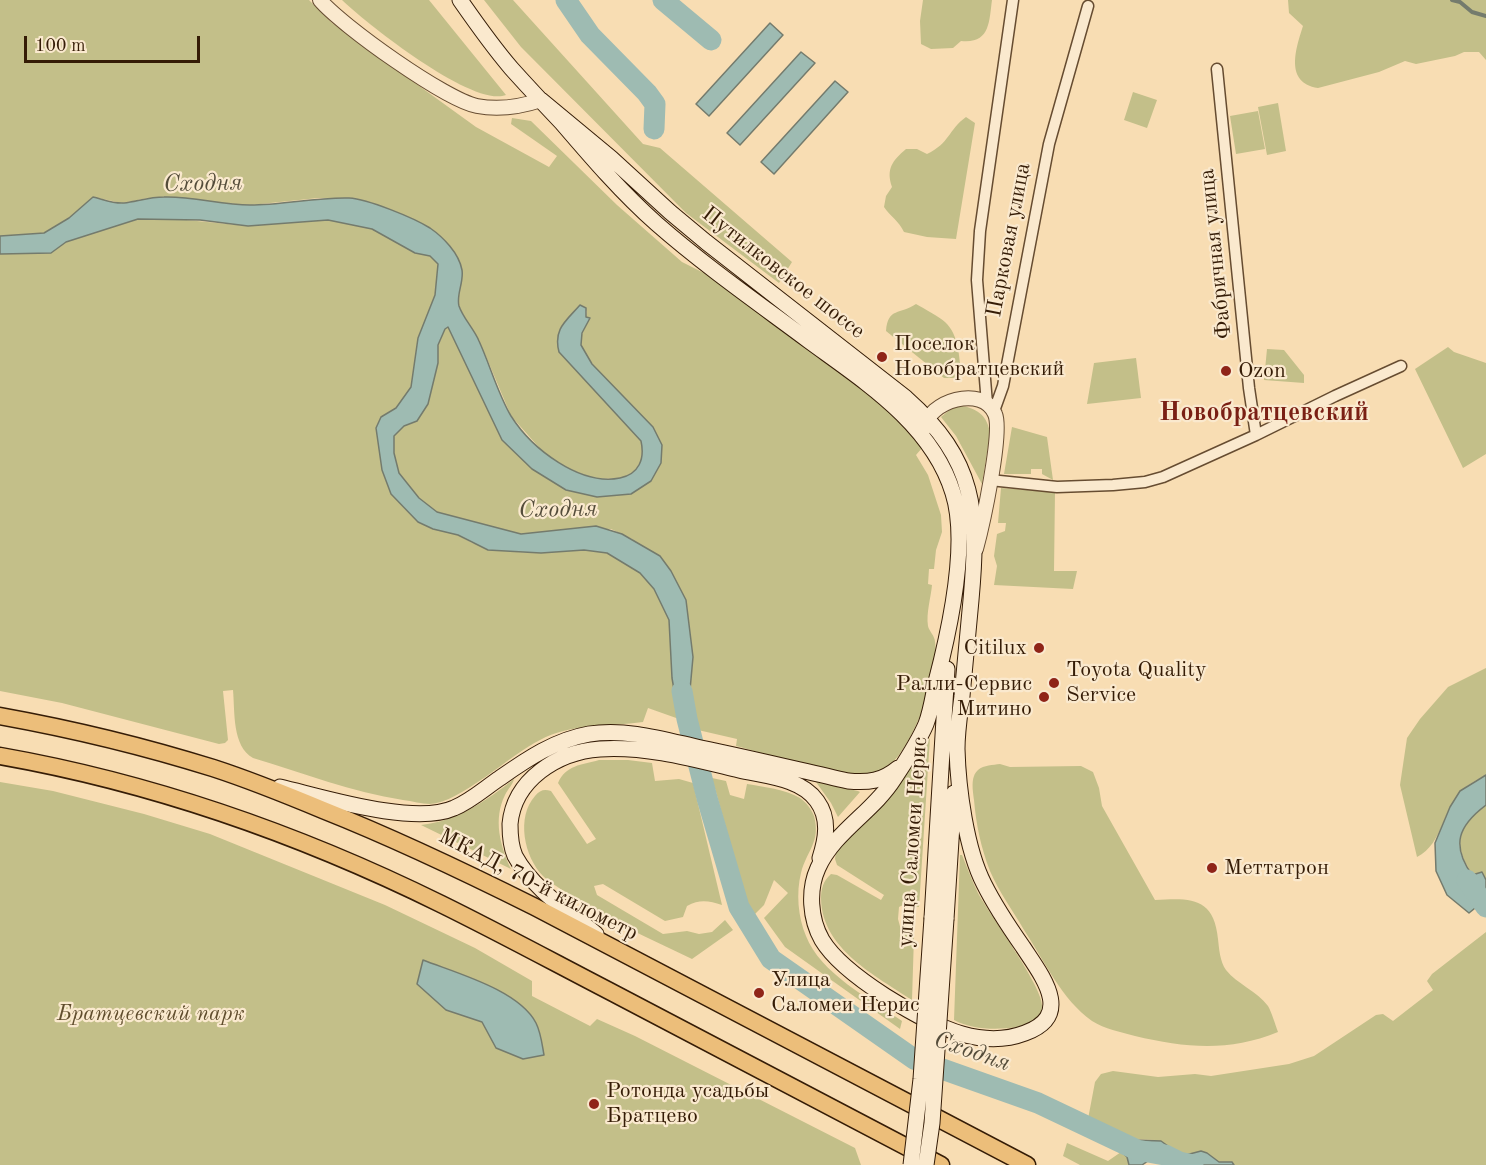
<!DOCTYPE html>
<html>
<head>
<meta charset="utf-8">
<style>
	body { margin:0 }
	#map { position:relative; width:1486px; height:1165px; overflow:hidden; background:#f8ddb3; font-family:"Old Standard TT",serif }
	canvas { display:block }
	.scale { position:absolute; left:24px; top:36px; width:176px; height:27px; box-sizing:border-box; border:3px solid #351c06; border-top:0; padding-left:8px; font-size:18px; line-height:21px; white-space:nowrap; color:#351c06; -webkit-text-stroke:4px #fae9ce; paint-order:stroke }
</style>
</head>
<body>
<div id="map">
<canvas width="1486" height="1165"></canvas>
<div class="scale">100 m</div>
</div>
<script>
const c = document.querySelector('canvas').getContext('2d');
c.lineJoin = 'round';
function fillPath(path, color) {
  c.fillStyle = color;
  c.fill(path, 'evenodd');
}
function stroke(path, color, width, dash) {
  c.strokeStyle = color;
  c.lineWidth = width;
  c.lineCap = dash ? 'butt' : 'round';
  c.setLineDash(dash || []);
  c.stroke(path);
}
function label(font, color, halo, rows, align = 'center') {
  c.font = font + ' "Old Standard TT",serif';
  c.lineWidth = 4.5;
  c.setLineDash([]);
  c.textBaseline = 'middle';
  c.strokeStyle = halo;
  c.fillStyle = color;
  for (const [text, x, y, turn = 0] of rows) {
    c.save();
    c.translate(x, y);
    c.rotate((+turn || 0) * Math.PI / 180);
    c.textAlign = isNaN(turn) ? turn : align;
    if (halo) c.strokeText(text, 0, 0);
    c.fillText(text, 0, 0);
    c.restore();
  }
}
fillPath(new Path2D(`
	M0 0H309L332 23 476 127 549 167 557 156 511 124 512 118 531 121 617 205 682 262 706 274 854 381 900 421 922 448 916 455 928 475 941 515 942 532 936 550 934 569H929L928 584 932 585C931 597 926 613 928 626 929 631 935 636 935 642 938 662 926 705 917 723 909 740 897 764 879 773 854 784 765 753 736 746L737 739 698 730 690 690 693 657 686 600 632 539 611 529 521 534 437 512 419 498 399 473 394 453V436L404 426 417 421 428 404 438 363V346L445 329 448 326 502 440 566 490 651 481 653 427C638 412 585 362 581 345 579 336 586 326 590 318L586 317 587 310 559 352 641 441 643 452 642 462 634 473 620 478 596 479 571 470 544 453 511 416 485 354 462 312 458 304 462 270 378 206 352 198H318L251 205 148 198 122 203 93 197 69 218 44 233 0 236Z
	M342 0H429L506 95C473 108 367 24 342 0Z
	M484 0H513L643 144 660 148 792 262 779 283 686 213 521 47Z
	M923 0H992C989 22 990 44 961 41L953 48 931 49 921 44 920 21Z
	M1288 0H1486V60L1479 52H1464L1455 56 1416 64 1405 61 1379 72 1318 88C1284 83 1296 48 1303 26L1289 13Z
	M1133 92 1157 100 1147 128 1124 120Z
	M1278 103 1286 151 1267 155 1258 107Z
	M1258 111 1265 149 1236 154 1230 116Z
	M966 117 975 123 956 239 927 237 904 232C899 221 890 216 884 207L886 196 892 187C886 169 892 161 906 149H917L927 154C950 143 948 130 966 117Z
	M166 218 248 226 328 220 372 229 415 253 430 256 438 264 435 295 418 338 411 387 396 408 381 417 376 428 382 469 391 494 418 522 433 529 458 535 472 543 516 552 541 553 584 550 607 553 640 573 654 589 669 620 672 678 679 719 648 708 643 722C609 727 571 723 540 740 511 754 460 803 430 804 422 804 412 801 403 800 352 792 303 773 253 758 232 746 235 712 233 690L223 691 228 740 225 743 219 744 62 703 0 691V254L51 253 66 242 138 219Z
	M916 304C923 308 940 317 945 322 959 335 959 356 961 373L956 378H944L886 331C888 307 900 315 916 304Z
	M1448 347 1454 352 1486 363V454L1463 468 1415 369Z
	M1267 349 1284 350 1304 375V383L1264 380Z
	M1136 358 1141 398 1087 404 1094 363Z
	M962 406C979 409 988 417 990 434L982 484 956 436 941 417 953 407Z
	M1012 427 1047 437 1053 480 1042 474V469H1031V474H1004Z
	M1001 488 1055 492 1054 571H1077L1073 589 994 585 997 566 994 556 997 534 1005 531 1006 523H998Z
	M1486 668V775C1478 779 1468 784 1462 791 1441 810 1444 843 1417 857L1400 785 1407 738 1420 719 1448 687Z
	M930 738 919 907 903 905 899 907 898 919 901 930 914 936 912 1000C876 976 822 949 821 899 821 889 823 881 831 874L837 875 881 900 884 895 837 865 835 859 836 852 915 763Z
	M599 760H628L652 763 655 781 679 779 693 783 722 905C709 901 700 899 687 906L683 917 665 921 603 884 594 886 597 895 663 934 687 931 699 934 712 932 725 920 733 930 692 959C649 938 604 919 565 892 558 887 549 882 543 876 524 857 516 817 535 796 540 790 544 789 551 791L587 844 596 839 558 783C566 765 581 765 599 760Z
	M1000 764 1010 767 1081 766 1093 772 1099 788 1102 806 1155 900C1189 898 1214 896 1218 939 1219 948 1220 962 1226 970 1237 984 1257 991 1268 1006 1272 1013 1275 1024 1278 1032 1229 1052 1186 1048 1135 1036 1120 1032 1105 1029 1092 1021 1062 1000 1044 960 1024 930 1013 911 999 892 990 871 981 848 976 824 974 800 973 791 970 777 978 770 984 765 993 765 1000 764Z
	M712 778 726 781 730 795 744 799 747 784C764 787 785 789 800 798 806 802 812 810 814 816 821 842 807 850 801 873 796 893 798 917 806 936 820 973 870 999 902 1021L900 1029 785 947 764 918 788 893 774 880 764 905 753 916 746 899Z
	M514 779C513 784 508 789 505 795 493 819 500 846 511 869L421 825C457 821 486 801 514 779Z
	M0 782 53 791 144 814 210 834 385 905 475 948 532 981V996L590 1026 597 1019 635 1036 855 1148 861 1165H0Z
	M816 782 858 791 860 792 838 817 831 803Z
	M1486 805V880L1482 872 1473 875C1452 844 1457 828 1486 805Z
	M960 855H962C967 867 972 881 978 893 990 915 1042 986 1042 1005 1043 1019 1030 1025 1017 1027 998 1030 972 1030 954 1020Z
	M1486 932V1165H1234L1232 1162H1219L1207 1153 1201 1151 1182 1156 1155 1140 1132 1139 1088 1119 1095 1082 1101 1074 1113 1071 1158 1077 1195 1074 1211 1076 1289 1064 1314 1056 1376 1015 1383 1014 1393 1021 1433 990 1427 981 1432 974Z
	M1067 1143 1108 1161 1121 1152 1127 1157 1129 1165H1080L1063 1156Z`), '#c3bf89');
const water = new Path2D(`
	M770 23 783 35 709 116 696 104Z
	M801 52 815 63 740 145 727 133Z
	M835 81 848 92 774 174 761 162Z
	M93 197C102 199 114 204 124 203 138 201 150 197 164 197 193 196 221 205 250 205 283 205 316 197 349 198 368 199 414 218 430 228 443 237 459 253 462 270 464 282 456 295 459 306 463 318 474 329 479 341 490 365 498 394 511 416 532 449 580 486 620 478 639 474 645 459 641 441L559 352C553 329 566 321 580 305L586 308V317L590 318 582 333 581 345 592 364 653 427 662 445 661 463 651 481 631 494 597 497 566 490 532 469 502 440 448 327 445 329 438 345V363L428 404 417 421 404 426 394 436V453L399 473 419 498 437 512 521 534 596 526 622 534 660 556 671 571 686 600 693 657 690 690 695 719H679L672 678 669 620 654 589 640 573 607 553 584 550 541 553 488 550 458 535 433 529 418 522 391 494 382 470 376 428 381 417 396 408 411 387 418 338 435 295 438 264 430 256 415 253 372 229 328 220 248 226 200 220 138 219 66 242 51 253 0 254V236L44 233 69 218Z
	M1486 775V805C1458 826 1451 845 1472 875L1482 872 1486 880V899L1469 913 1447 895 1436 871 1435 843 1450 807 1460 791Z
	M423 960C456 973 519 990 536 1023 541 1033 542 1044 544 1055L523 1059 496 1048 482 1022 446 1010 417 984Z
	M1116 1133 1135 1140 1161 1141 1182 1156 1201 1151 1207 1153 1219 1162H1232L1234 1165H1169L1151 1159 1142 1165H1129L1127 1157 1113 1144Z`);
fillPath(water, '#9ebbb2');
stroke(water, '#747b6d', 1.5);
stroke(new Path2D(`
	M1452 0 1460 2 1472 12 1486 16`), '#747b6d', 4);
stroke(new Path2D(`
	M566 0 590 35 647 93 655 104 654 129
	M663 0 711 40
	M682 691 687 719 707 798 739 907 771 959 914 1059 1038 1103 1137 1150 1165 1155 1179 1162 1193 1165
	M1467 880 1486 907`), '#9ebbb2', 21);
const minor = new Path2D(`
	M1217 69 1249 388 1256 435
	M987 404 977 280 980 231 1013 0
	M994 411 1003 386 1049 144 1088 6
	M990 480 1057 487 1113 485 1145 482 1163 477 1256 435 1335 396 1401 366`);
const tertiary = new Path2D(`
	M320 0C342 26 446 100 477 106 499 110 520 107 541 100
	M924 429C927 401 983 384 995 414 1003 432 982 527 976 549`);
const secondary = new Path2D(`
	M460 0C476 23 493 47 511 68 528 87 545 105 562 123 592 158 622 193 657 224 705 266 758 303 809 341 865 382 932 424 953 493 969 543 949 632 936 682 933 696 931 711 926 724 918 743 905 762 894 779 873 812 834 832 818 868 808 890 810 919 822 940 843 975 923 1023 962 1034 983 1040 1004 1041 1025 1033 1074 1015 1042 976 1023 947 1009 927 995 906 984 884 966 849 958 788 957 749 957 731 960 713 962 696 965 664 968 632 971 600 979 512 976 460 906 398L706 242 670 212 611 158 541 100
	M280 787C323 797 414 826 454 808 471 801 485 788 500 778 527 759 555 740 589 734 627 728 665 740 701 748 750 758 799 770 848 781 869 783 882 781 898 768
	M932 918 947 669
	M946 919 954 793
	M596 934C568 911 533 889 515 856 511 847 510 834 510 824 514 780 557 752 600 749 647 746 693 759 739 770 765 776 801 778 817 801 830 819 826 839 820 858`);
const trunk = new Path2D(`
	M0 716C72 729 143 746 213 768 250 780 287 795 323 810 396 839 465 872 535 907L1027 1165
	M0 756C153 783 301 835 441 904 500 933 557 964 615 994 724 1051 833 1108 941 1165`);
stroke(minor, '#664c31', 13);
stroke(tertiary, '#664c31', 16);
stroke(secondary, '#351c06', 17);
stroke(trunk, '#351c06', 19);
stroke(minor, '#fae9ce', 10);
stroke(tertiary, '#fae9ce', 14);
stroke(secondary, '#fae9ce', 15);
stroke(trunk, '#ecbe7a', 16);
const secondaryBridge = new Path2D(`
	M911 1165 921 1079 932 918
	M926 1165 932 1123 946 919`);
stroke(secondaryBridge, '#351c06', 17, []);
stroke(secondaryBridge, '#fae9ce', 15);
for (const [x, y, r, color] of [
	[882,357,6,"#8f2418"],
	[1226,371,6,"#8f2418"],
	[1039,648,6,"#8f2418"],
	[1054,683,6,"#8f2418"],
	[1044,697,6,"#8f2418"],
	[1212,868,6,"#8f2418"],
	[759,993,6,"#8f2418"],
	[594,1104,6,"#8f2418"]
]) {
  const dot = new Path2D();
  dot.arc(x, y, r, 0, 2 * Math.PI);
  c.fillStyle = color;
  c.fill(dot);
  stroke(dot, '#fae9ce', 2);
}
label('22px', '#351c06', '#fae9ce', [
	["Парковая улица",1009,240,-79],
	["Фабричная улица",1216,254,-96],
	["Путилковское шоссе",783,273,38],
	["улица Саломеи Нерис",913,842,-86],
	["МКАД, 70-й километр",538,885,27]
]);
label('22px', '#351c06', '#fae9ce', [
	["Поселок",894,344],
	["Новобратцевский",894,369],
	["Ozon",1238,371],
	["Citilux",1027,648,"right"],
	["Toyota Quality",1066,670],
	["Service",1066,695],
	["Ралли-Сервис",1032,684,"right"],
	["Митино",1032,709,"right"],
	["Меттатрон",1224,868],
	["Улица",771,980],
	["Саломеи Нерис",771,1005],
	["Ротонда усадьбы",606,1091],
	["Братцево",606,1116]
], 'left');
label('italic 22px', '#604d2d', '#fae9ce', [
	["Братцевский парк",151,1014]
]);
label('italic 24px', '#544c3a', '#fae9ce', [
	["Сходня",203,184,-1],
	["Сходня",558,510,-1],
	["Сходня",972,1052,19]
]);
label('bold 26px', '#7a1f14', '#fae9ce', [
	["Новобратцевский",1264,413]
]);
</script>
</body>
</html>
